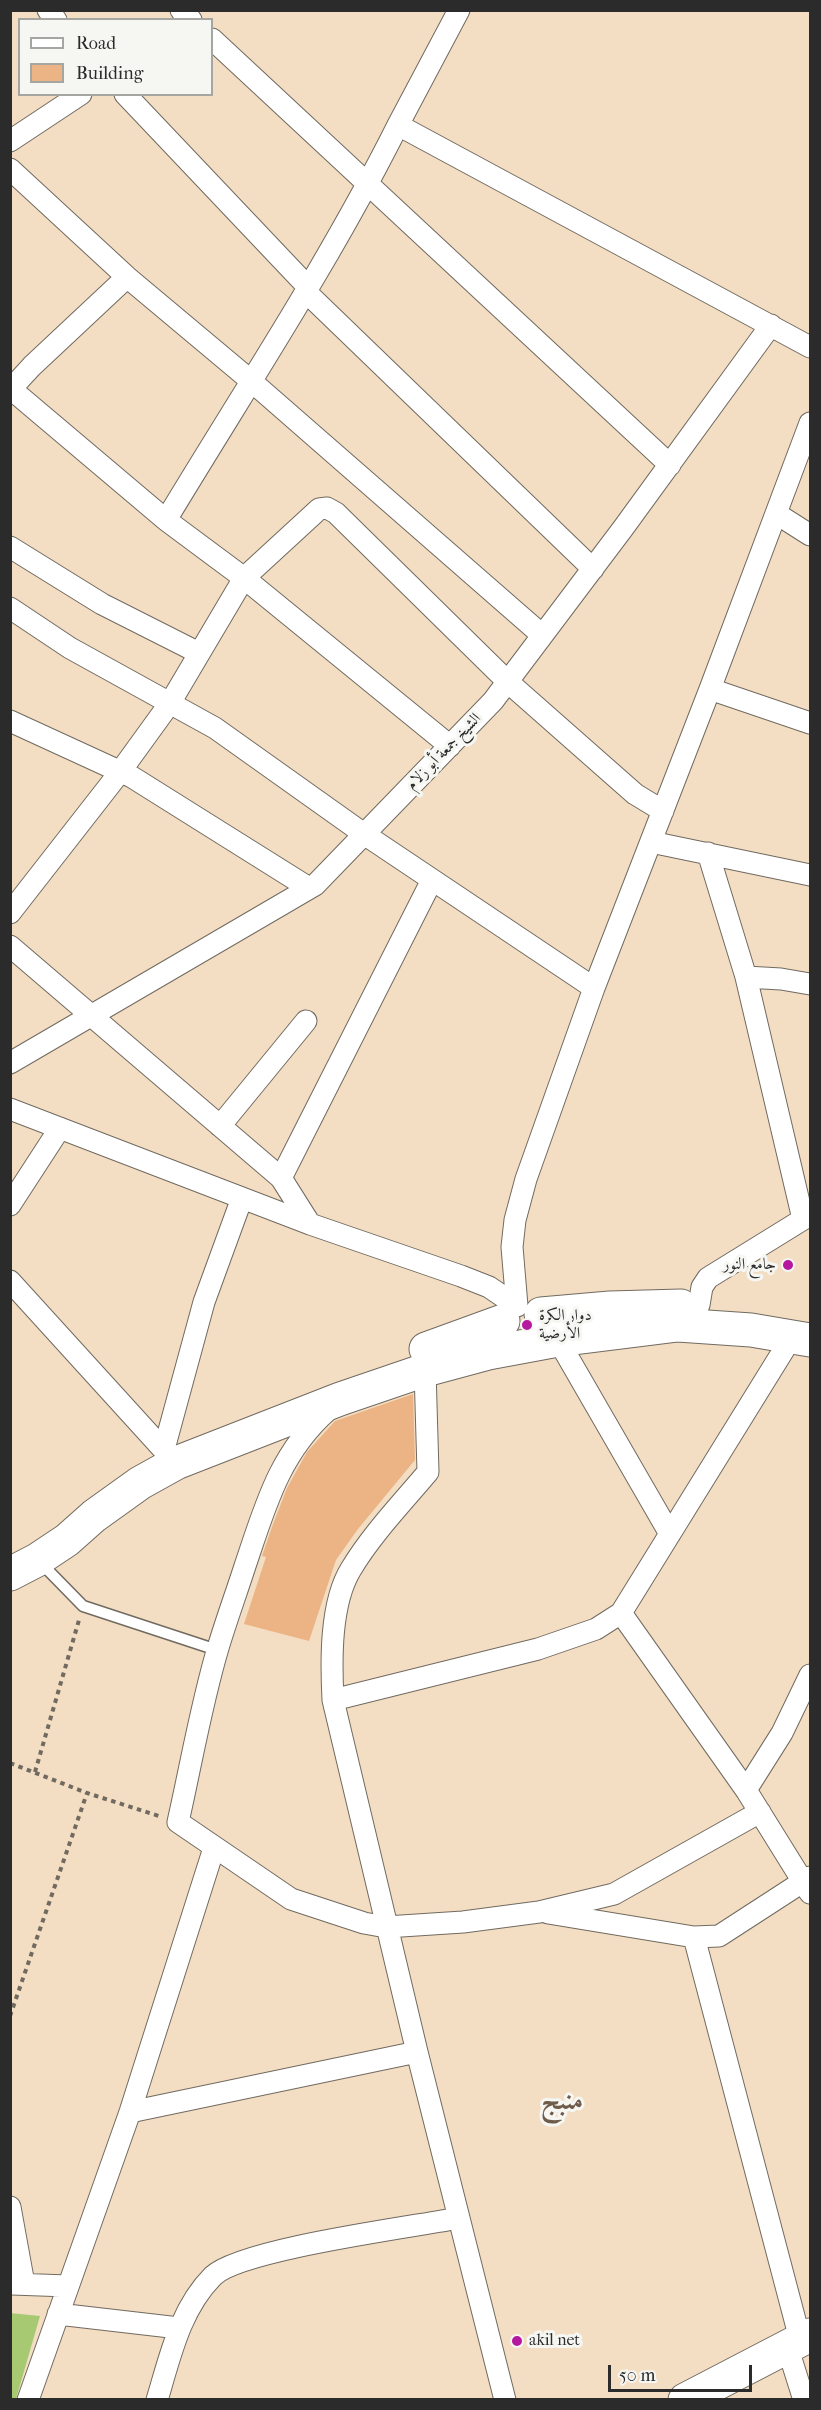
<!DOCTYPE html>
<html>
<head>
<meta charset="utf-8">
<style>
	body { margin:0 }
	#map { position:relative; width:821px; height:2410px; overflow:hidden; background:#f3dec3; font-family:"IM FELL French Canon",serif }
	canvas { display:block }
	.frame { position:absolute; inset:0; border:12px solid #2b2b2b; pointer-events:none }
	.legend { position:absolute; left:18px; top:18px; width:195px; height:78px; box-sizing:border-box; background:#f6f6f2; border:2px solid #a5a5a2; margin:0; padding:8px 10px; list-style:none; font-size:18px; color:#2b2b2b }
	.legend li { display:flex; align-items:center; gap:12px; height:30px }
	.legend b { width:30px; border:2px solid #a5a5a2 }
	.scale { position:absolute; left:608px; top:2365px; width:144px; height:27px; box-sizing:border-box; border:3px solid #2b2b2b; border-top:0; padding-left:8px; font-size:18px; line-height:21px; white-space:nowrap; color:#2b2b2b; -webkit-text-stroke:4px #f6f6f2; paint-order:stroke }
</style>
</head>
<body>
<div id="map">
<canvas width="821" height="2410"></canvas>
<div class="frame"></div>
<ul class="legend">
<li><b style="height:8px;background:#fff"></b>Road</li>
<li><b style="height:16px;background:#ecb384"></b>Building</li>
</ul>
<div class="scale">50 m</div>
</div>
<script>
const c = document.querySelector('canvas').getContext('2d');
c.lineJoin = 'round';
function fillPath(path, color) {
  c.fillStyle = color;
  c.fill(path, 'evenodd');
}
function stroke(path, color, width, dash) {
  c.strokeStyle = color;
  c.lineWidth = width;
  c.lineCap = dash ? 'butt' : 'round';
  c.setLineDash(dash || []);
  c.stroke(path);
}
function label(font, color, halo, rows, align = 'center') {
  c.font = font + ' "IM FELL French Canon",Amiri,serif';
  c.lineWidth = 6;
  c.setLineDash([]);
  c.textBaseline = 'middle';
  c.strokeStyle = halo;
  c.fillStyle = color;
  for (const [text, x, y, turn = 0] of rows) {
    c.save();
    c.translate(x, y);
    c.rotate((+turn || 0) * Math.PI / 180);
    c.textAlign = isNaN(turn) ? turn : align;
    if (halo) c.strokeText(text, 0, 0);
    c.fillText(text, 0, 0);
    c.restore();
  }
}
fillPath(new Path2D(`
	M10 2313 40 2316 16 2399H11Z`), '#a6c972');
fillPath(new Path2D(`
	M413 1394 415 1460 358 1529 336 1560 309 1641 244 1624 266 1557 262 1556 272 1527 287 1488 307 1452 335 1421Z`), '#ecb384');
const service = new Path2D(`
	M39 1561 83 1606 217 1650`);
const minor = new Path2D(`
	M48 10 56 20
	M181 10 191 20
	M459 10 398 125 810 347
	M212 39 670 465
	M125 94 308 287
	M398 125C330 261 245 389 166 520L244 578 450 746
	M10 141 81 94
	M10 169 127 277 250 380 542 635
	M306 292 593 569
	M11 389 166 520
	M10 390 32 366 127 277
	M777 514 810 535
	M10 547 102 604 199 653
	M10 608 70 648 215 728 364 834 594 988
	M710 689 810 723
	M10 721 132 777 309 888
	M651 842 810 875
	M708 853 746 977 803 1219
	M10 913 120 772 170 703 244 578 319 509 327 508 336 513 508 682 635 794 663 811
	M10 946 281 1178 310 1224
	M746 977 781 979 810 984
	M10 1063 315 885 493 701 624 527 771 325
	M10 1109 310 1224 461 1276 489 1287 517 1306
	M220 1126 306 1021
	M281 1178 432 880
	M10 1205 60 1128
	M10 1281 171 1458
	M699 1305 702 1287 708 1278 810 1215
	M517 1306 512 1247 515 1220 526 1179 594 988 710 689 810 423
	M558 1340 670 1534
	M425 1370 428 1472C402 1503 372 1534 351 1569 330 1603 331 1661 333 1700L417 2052 505 2400
	M327 1411C279 1454 265 1507 245 1566 236 1594 226 1621 218 1648 201 1705 191 1765 178 1822L291 1899 364 1923 386 1927 463 1922 539 1912 614 1894 760 1812
	M164 1449 204 1302 242 1198
	M621 1613 746 1790 810 1893
	M333 1700 538 1649 596 1629 621 1613 793 1335
	M746 1790 782 1733 810 1675
	M548 1913 694 1937 719 1936 810 1877
	M694 1937 800 2339
	M130 2112 417 2052
	M10 2207 24 2284
	M12 2284 68 2286
	M58 2314 179 2328
	M787 2346 804 2400
	M28 2400 130 2112 214 1848
	M157 2400C170 2357 180 2309 213 2276 241 2249 412 2227 459 2218`);
const primary = new Path2D(`
	M541 1314 610 1308 681 1306
	M426 1349 503 1321
	M10 1574 37 1560 67 1540 94 1516 140 1483 176 1463 340 1399 425 1370 488 1353 558 1340 678 1325 751 1330 810 1340
	M685 2400 810 2335`);
stroke(service, '#716a60', 13);
stroke(minor, '#716a60', 23);
stroke(primary, '#716a60', 35);
stroke(new Path2D(`
	M10 1763 87 1793 159 1816
	M35 1772 79 1620
	M10 2016 87 1793`), '#716a60', 4, [4.5, 4.5]);
stroke(service, '#fff', 10);
stroke(minor, '#fff', 21);
stroke(primary, '#fff', 33);
for (const [x, y, r, color] of [
	[788,1265,6,"#b5179e"],
	[527,1325,6,"#b5179e"],
	[517,2341,6,"#b5179e"]
]) {
  const dot = new Path2D();
  dot.arc(x, y, r, 0, 2 * Math.PI);
  c.fillStyle = color;
  c.fill(dot);
  stroke(dot, '#f6f6f2', 2);
}
label('16px', '#2b2b2b', '#f6f6f2', [
	["الشيخ جمعة أبو زلام",444,752,-46]
]);
label('16px', '#2b2b2b', '#f6f6f2', [
	["جامع النور",776,1265,"right"],
	["دوار الكرة",539,1316],
	["الأرضية",539,1334],
	["akil net",529,2341]
], 'left');
label('bold 28px', '#6f5b4a', '#f6f6f2', [
	["منبج",562,2102]
]);
</script>
</body>
</html>
